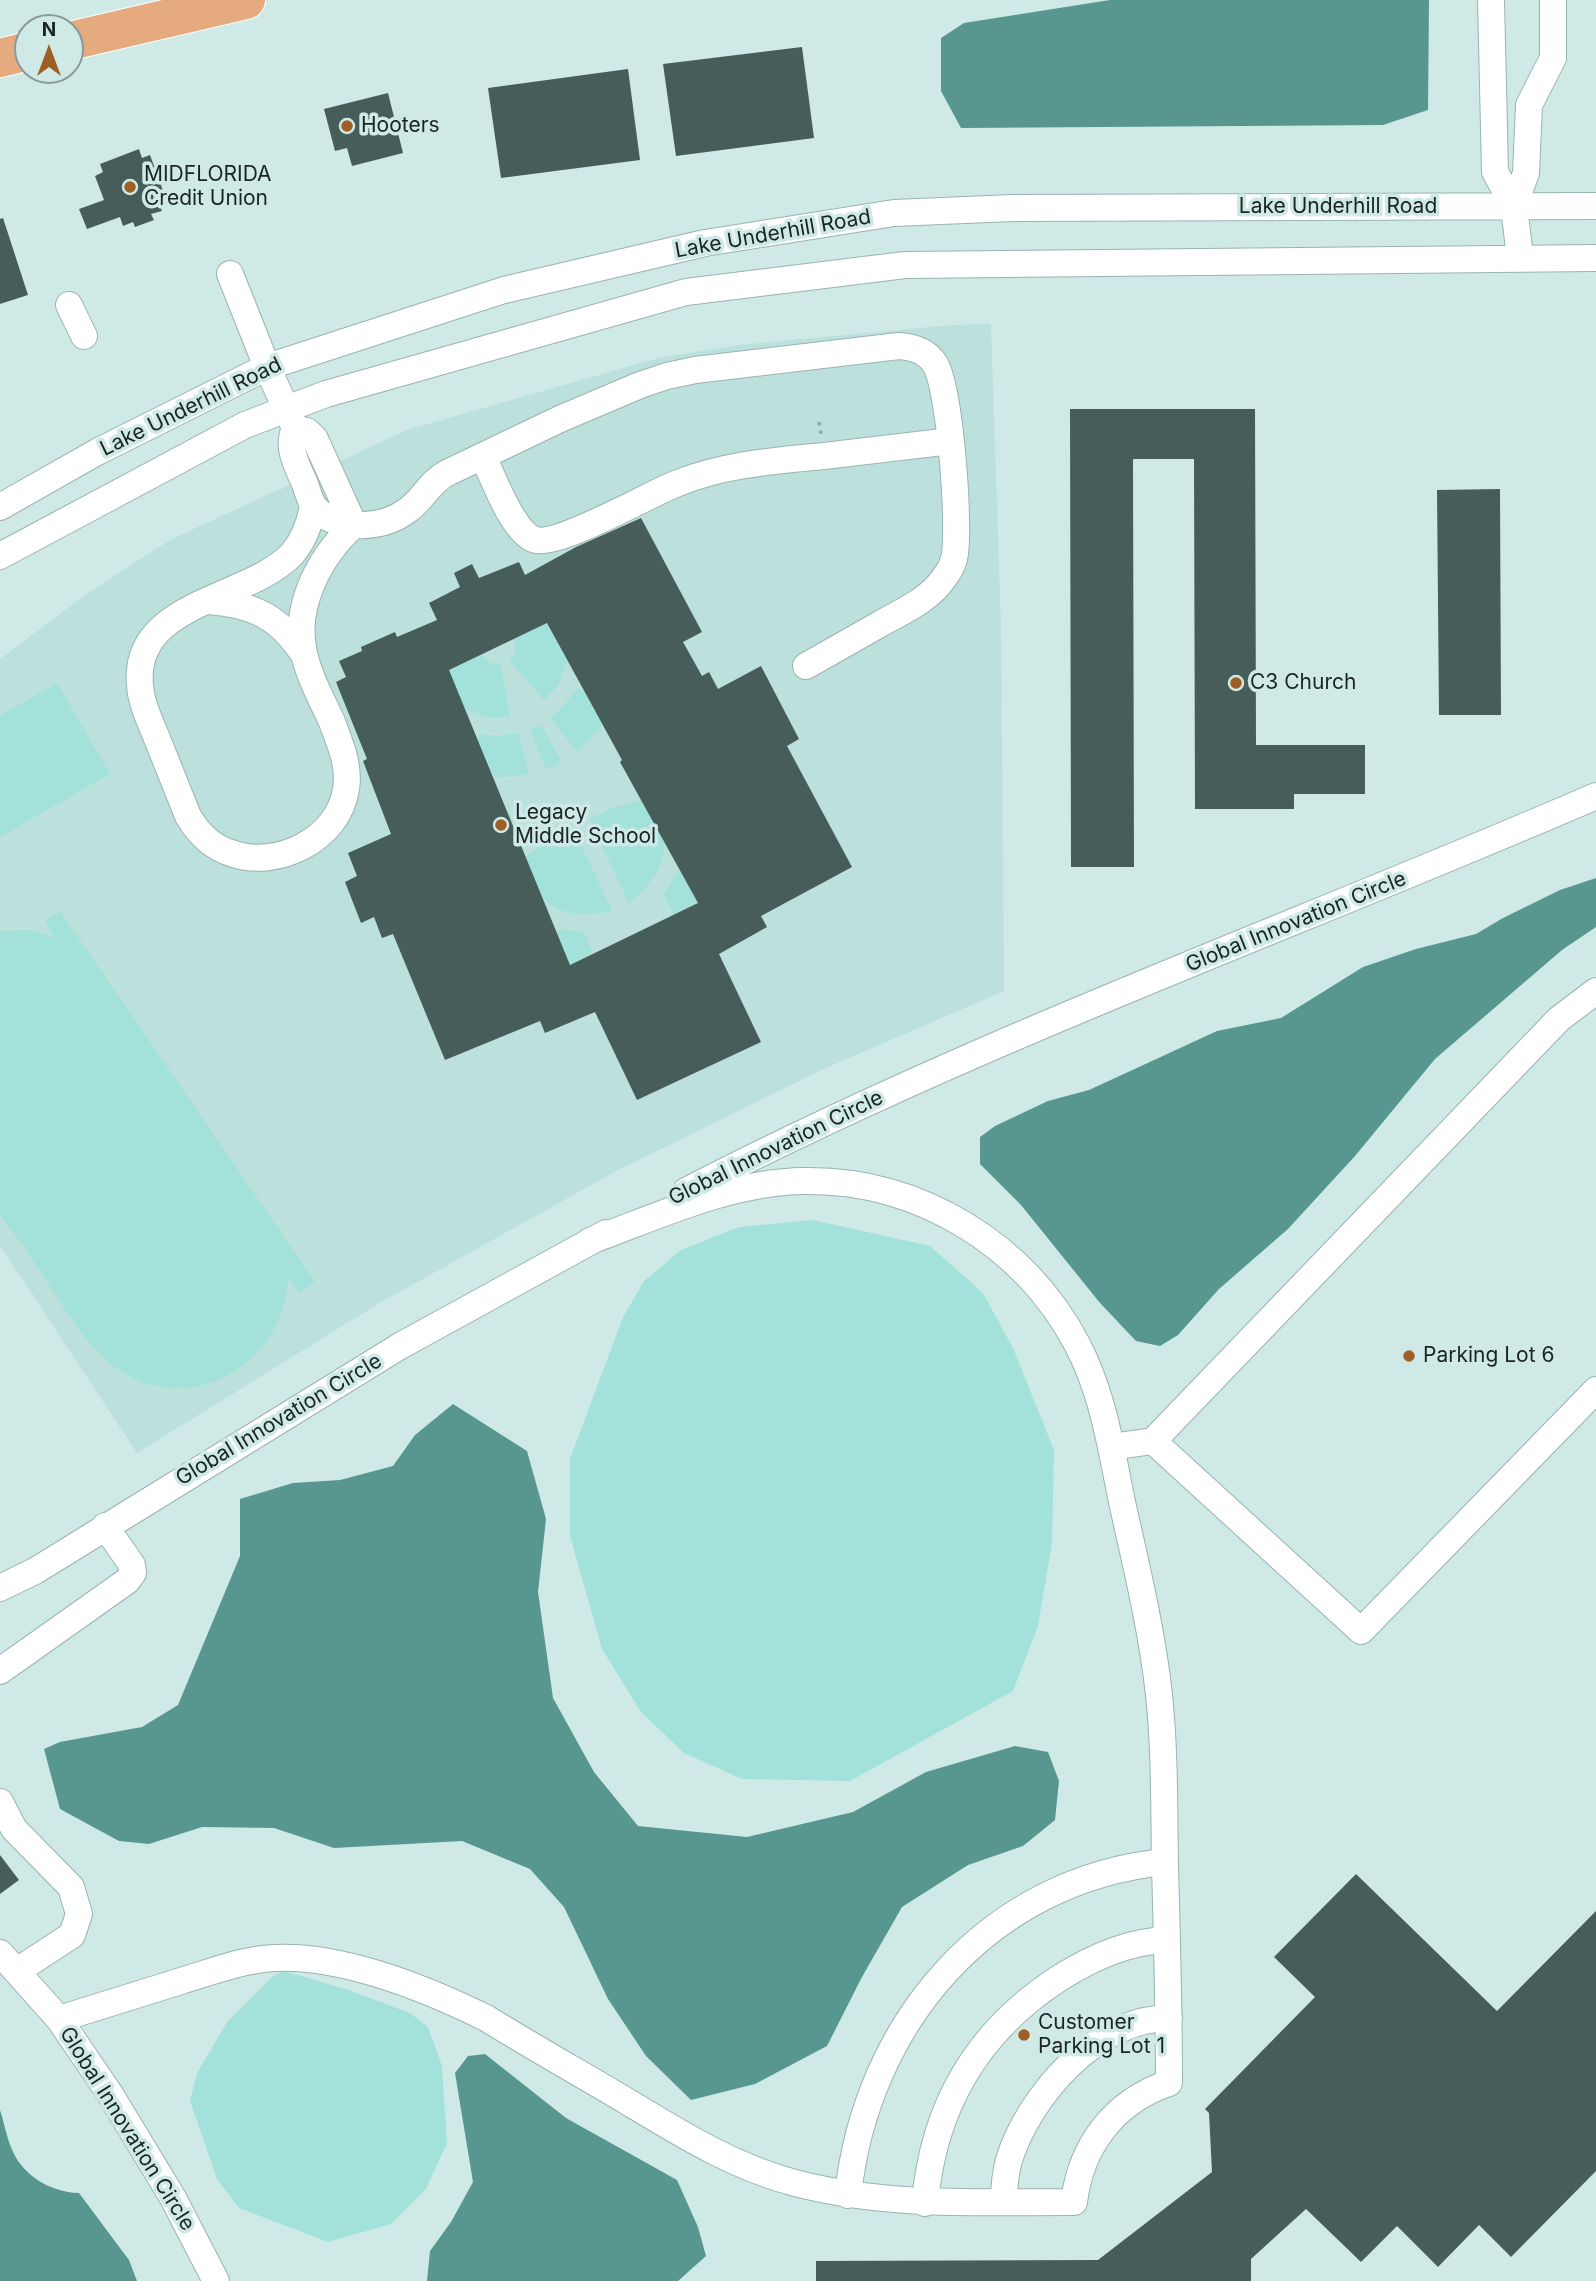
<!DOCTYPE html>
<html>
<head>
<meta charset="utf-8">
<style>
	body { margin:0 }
	#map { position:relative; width:1596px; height:2281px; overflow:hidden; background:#cfeae6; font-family:Inter,sans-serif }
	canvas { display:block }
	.north { position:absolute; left:14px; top:14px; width:70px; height:70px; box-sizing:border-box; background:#cfeae6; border:2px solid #879b98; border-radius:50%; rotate:0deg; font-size:19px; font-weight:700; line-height:28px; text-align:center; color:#1a2423 }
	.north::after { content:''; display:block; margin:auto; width:24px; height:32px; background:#9e5f27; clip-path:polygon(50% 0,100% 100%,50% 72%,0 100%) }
</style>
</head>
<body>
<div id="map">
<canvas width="1596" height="2281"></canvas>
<div class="north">N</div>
</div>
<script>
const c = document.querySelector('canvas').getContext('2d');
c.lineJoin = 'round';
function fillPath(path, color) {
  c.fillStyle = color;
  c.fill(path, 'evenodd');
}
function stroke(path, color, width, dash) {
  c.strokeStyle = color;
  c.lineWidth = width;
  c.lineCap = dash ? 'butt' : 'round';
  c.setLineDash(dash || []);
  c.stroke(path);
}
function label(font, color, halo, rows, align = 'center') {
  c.font = font + ' Inter,sans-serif';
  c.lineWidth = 7;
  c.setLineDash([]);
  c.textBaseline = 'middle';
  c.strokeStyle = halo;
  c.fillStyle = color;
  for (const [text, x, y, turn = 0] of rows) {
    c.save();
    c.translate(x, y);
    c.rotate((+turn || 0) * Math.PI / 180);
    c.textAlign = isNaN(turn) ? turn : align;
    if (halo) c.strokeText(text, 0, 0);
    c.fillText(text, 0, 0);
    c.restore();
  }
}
fillPath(new Path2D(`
	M991 324 1001 626 1004 991 826 1068 618 1170 378 1304 137 1453 0 1246V659L86 594 170 540 407 430 658 358 739 345 951 325Z`), '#bce0db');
fillPath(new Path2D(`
	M547 623 567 660 558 685 544 700 510 661 515 652 514 639Z
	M481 654 490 663 501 664 510 717H487L465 709 449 670Z
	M57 683 110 774 0 837V716Z
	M577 688 585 692 603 725 577 752 551 718 566 703Z
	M541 725 562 762 546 769 530 729Z
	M518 733 529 774 495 778 478 741 479 734 497 736Z
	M643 800C649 812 657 823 662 835 671 860 647 890 629 903L589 818 616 807Z
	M572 826 612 911C591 916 559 917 543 898 534 887 530 868 525 856Z
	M682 873 698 903 674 915 664 895 676 874Z
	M60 911 315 1282 300 1293 288 1278C284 1364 191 1420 116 1368 84 1346 47 1280 24 1247 17 1236 4 1223 0 1212 0 1201 0 1157 0 1143 0 1072 0 1001 0 931L28 930 54 937 45 921Z
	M561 929 584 932 593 953 570 965 556 931Z
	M813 1220 930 1246 983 1293 1013 1348 1054 1450 1052 1543 1038 1626 1013 1691 850 1781 742 1779 684 1753 641 1712 602 1649 570 1536V1459L623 1317 644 1281 681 1250 739 1227Z
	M284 1971 349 1990 410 2013 428 2027 442 2066 447 2143 426 2189 391 2224 328 2242 239 2208 217 2179 190 2101 197 2073 227 2022 273 1976Z`), '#a3e2da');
fillPath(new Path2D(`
	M1110 0H1429L1428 110 1383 125 961 128 941 91V38L964 23Z
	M1596 878V927L1562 950 1435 1059 1355 1156 1288 1229 1219 1289 1178 1335 1160 1346 1136 1341 1100 1303 1021 1205 980 1164V1137L995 1126 1048 1101 1089 1090 1217 1031 1281 1018 1363 967 1416 949 1476 934 1503 918 1560 890Z
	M453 1404 527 1451 546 1519 538 1592 553 1698 594 1772 638 1826 747 1837 853 1812 926 1772 1015 1746 1048 1752 1059 1781 1055 1820 1023 1846 968 1865 902 1907 862 1977 827 2046 755 2084 691 2100 646 2056 608 1999 564 1907 530 1869 462 1841 334 1848 274 1828 202 1827 149 1844 119 1841 60 1809 44 1749 60 1742 142 1727 178 1705 240 1556V1499L293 1483 340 1480 393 1466 415 1435Z
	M485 2054 566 2118 677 2180 698 2227 706 2256 678 2281H427L430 2251 451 2222 473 2182 455 2073 468 2056Z
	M0 2110C4 2122 6 2135 11 2147 21 2175 50 2192 79 2193L129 2260 137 2281H0Z`), '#57978f');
fillPath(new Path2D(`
	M802 47 814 138 676 156 663 64Z
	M628 69 640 160 501 178 488 88Z
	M388 93 403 153 352 166 347 148 335 151 324 109Z
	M139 149 142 158 150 155 166 199 158 202 162 211 151 214 154 220 135 227 133 222 123 226 120 217 87 229 79 209 104 200 95 176 103 172 100 164Z
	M3 218 28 295 0 304V219Z
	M1070 409H1255L1256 745H1365V794H1294V809H1195L1194 459H1133L1134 867H1071Z
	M1500 489 1501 715H1439L1437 490Z
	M641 518 702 632 683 642 702 676 709 672 718 689 761 666 799 739 787 746 852 867 761 916 767 927 719 954 761 1042 637 1100 595 1012 545 1033 540 1021 445 1060 393 934 382 938 374 917 361 923 345 882 357 876 348 853 391 834 363 761 367 759 336 682 346 677 339 661 362 651 361 647 395 632 397 637 437 620 429 603 460 587 454 573 472 564 479 578 519 562 525 575 576 547ZM547 623 622 760 620 762 698 903 570 965 449 670Z
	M0 1855 19 1880 0 1894Z
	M1356 1874 1497 2011 1596 1911V2171L1511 2257 1479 2225 1438 2267 1397 2226 1361 2262 1306 2209 1251 2259V2281H816V2261L1098 2260 1212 2172 1209 2113 1205 2109 1315 1997 1274 1957Z`), '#465d5a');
const minor = new Path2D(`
	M1491 0 1495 172 1514 206 1520 258
	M1514 206 1526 173 1529 105 1553 58V0
	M230 274 267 367 295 428C286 448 297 465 305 484 308 492 310 503 316 509 340 532 383 529 408 510 423 499 430 482 447 473L560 419 640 385 667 376 695 370 899 346C914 347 927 351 935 364 950 388 961 531 954 559 952 566 948 573 944 578 929 600 903 611 880 624 855 638 831 652 806 666
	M69 305 84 336
	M295 428 307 431 315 439 354 525
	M483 456C493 477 513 534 536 540 560 546 649 494 678 483 725 464 774 461 824 456 867 451 909 446 951 441
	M313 506C310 523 304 540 292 554 249 600 132 601 140 685 141 704 151 723 158 741 168 766 178 791 188 816 198 833 211 847 231 853 277 870 339 839 346 789 350 765 340 744 332 722 322 700 309 677 304 653 293 606 320 556 354 525
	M0 507 97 452 267 367 504 290 705 243 894 213 1013 208 1596 206
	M0 556 245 425 326 394 686 292 905 265 1596 258
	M207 601C252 604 279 616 304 655
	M686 1191C980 1039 1293 927 1596 796
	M1153 1441 1361 1631 1596 1390
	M1111 1447 1153 1441 1559 1019 1596 991
	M0 1588 35 1571 400 1346 606 1233
	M0 1671 127 1581 133 1573 132 1565 105 1526
	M0 1802 14 1829 71 1887 79 1914 72 1935 17 1971
	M0 1953 59 2019 110 2094 173 2198 216 2281
	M59 2019C100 2006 140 1994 181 1981 208 1973 235 1962 263 1959 332 1950 425 1988 486 2018 533 2047 581 2074 628 2102 681 2134 734 2167 795 2183 888 2207 979 2202 1074 2202 1081 2145 1115 2101 1169 2083 1169 2011 1167 1938 1165 1866 1164 1809 1165 1752 1159 1695 1152 1630 1136 1565 1122 1502 1111 1448 1103 1393 1077 1344 1024 1244 918 1179 804 1181 729 1182 659 1216 590 1241
	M848 2195C866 2024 988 1879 1165 1862
	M1004 2202C1004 2188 1005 2174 1009 2160 1029 2096 1097 2018 1169 2018
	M925 2203C933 2107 977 2032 1058 1979 1091 1958 1129 1941 1167 1940`);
const highway = new Path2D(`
	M70 41 246 0
	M0 58 28 51`);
stroke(minor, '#9ab3b0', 28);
stroke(highway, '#fff', 40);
stroke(new Path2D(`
	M819 422 821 434`), '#93a9a6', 3.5, [3.5, 5]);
stroke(minor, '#fff', 26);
stroke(highway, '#e5aa7d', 38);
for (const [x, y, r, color] of [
	[347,126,7,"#9e5f27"],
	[130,187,7,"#9e5f27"],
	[1236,683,7,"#9e5f27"],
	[501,825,7,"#9e5f27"],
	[1409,1356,7,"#9e5f27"],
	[1024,2035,7,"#9e5f27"]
]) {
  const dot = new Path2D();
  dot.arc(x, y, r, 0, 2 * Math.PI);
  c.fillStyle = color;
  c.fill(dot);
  stroke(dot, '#cfeae6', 2.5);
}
label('21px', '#1a2423', '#cfeae6', [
	["Hooters",361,126],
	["MIDFLORIDA",144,175],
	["Credit Union",144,199],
	["C3 Church",1250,683],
	["Legacy",515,813],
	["Middle School",515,837],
	["Parking Lot 6",1423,1356],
	["Customer",1038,2023],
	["Parking Lot 1",1038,2047]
], 'left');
label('21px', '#1a2423', '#cfeae6', [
	["Lake Underhill Road",1338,207],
	["Lake Underhill Road",773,234,-10],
	["Lake Underhill Road",191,407,-26],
	["Global Innovation Circle",1296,922,-22],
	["Global Innovation Circle",776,1148,-26],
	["Global Innovation Circle",279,1420,-31],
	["Global Innovation Circle",127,2129,58]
]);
</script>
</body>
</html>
